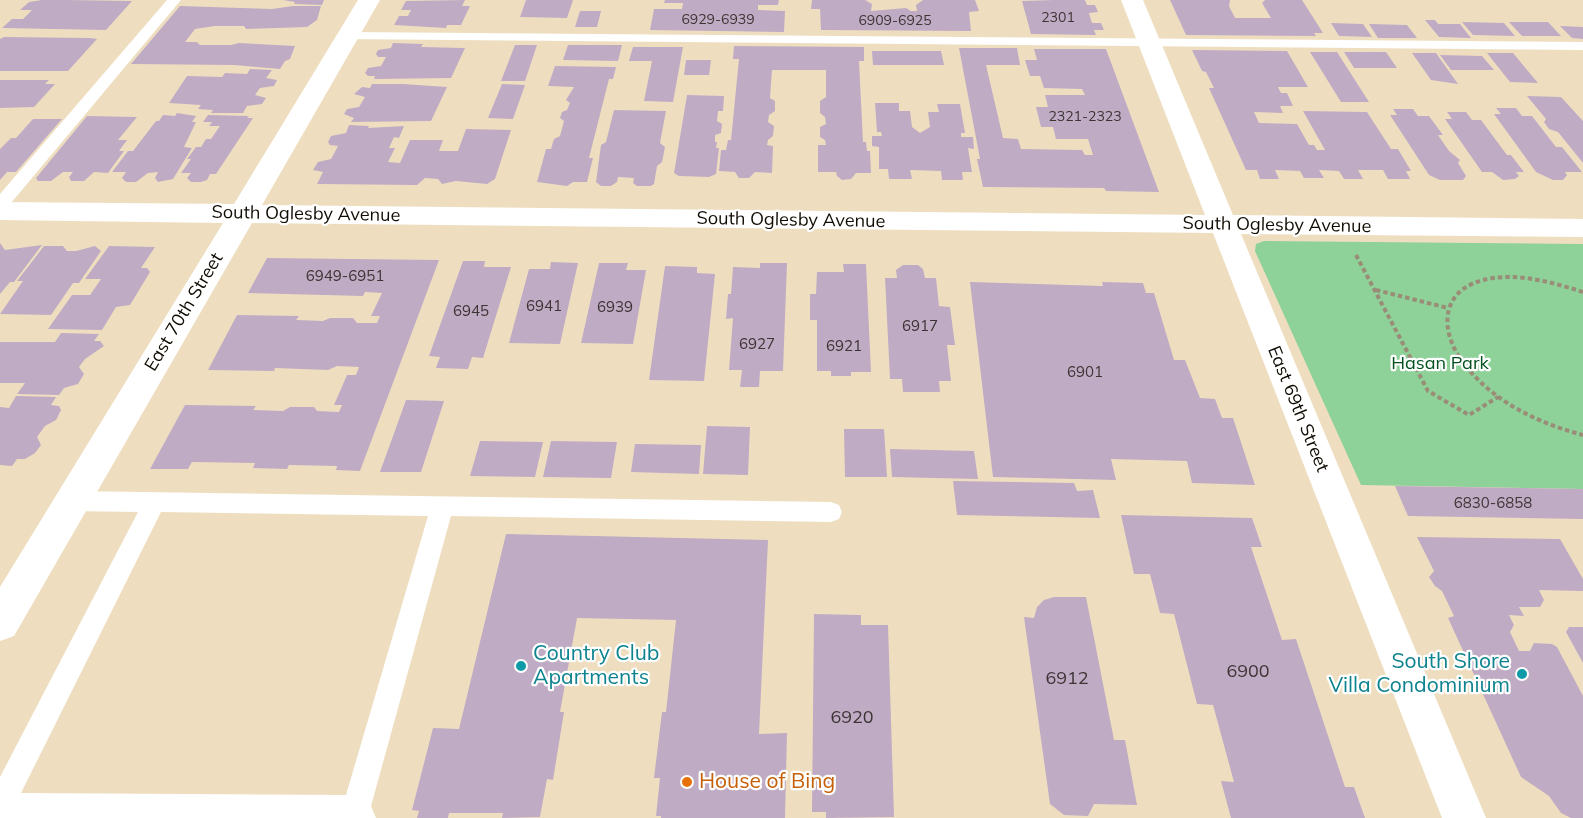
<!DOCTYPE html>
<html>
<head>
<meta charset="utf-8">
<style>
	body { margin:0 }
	canvas { display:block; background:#eedebf }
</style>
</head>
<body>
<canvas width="1583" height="818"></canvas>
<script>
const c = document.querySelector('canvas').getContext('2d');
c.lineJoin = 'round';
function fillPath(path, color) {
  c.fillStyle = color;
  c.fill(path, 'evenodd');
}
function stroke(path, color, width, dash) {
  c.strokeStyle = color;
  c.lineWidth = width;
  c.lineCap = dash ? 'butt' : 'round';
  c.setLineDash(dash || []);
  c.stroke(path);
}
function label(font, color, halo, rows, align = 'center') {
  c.font = font + ' Mulish,sans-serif';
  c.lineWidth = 4.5;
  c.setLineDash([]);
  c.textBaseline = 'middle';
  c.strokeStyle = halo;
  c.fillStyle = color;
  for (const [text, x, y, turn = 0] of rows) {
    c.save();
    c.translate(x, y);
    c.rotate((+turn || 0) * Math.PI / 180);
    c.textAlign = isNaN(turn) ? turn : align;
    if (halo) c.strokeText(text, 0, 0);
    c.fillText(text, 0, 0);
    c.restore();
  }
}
fillPath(new Path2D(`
	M1264 241 1583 244V489L1361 485 1255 251 1256 244Z`), '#8ed199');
fillPath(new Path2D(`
	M42 0H65L132 1 106 30 2 28 12 19H23L32 10H20L29 2Z
	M283 0H324L322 5 294 4 295 2Z
	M465 0 462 6H470L461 25H447L446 28 394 25 399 16H408L411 10H401L406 1Z
	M526 0H573L567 18 520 17Z
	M665 0H779L778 5H758V10L785 11 784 32 650 30 654 9H682L683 3H664Z
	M812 0H865L872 4 871 11 906 8 911 11H917L916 5 923 0H975L979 11 969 12 971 31 821 30 820 9H811Z
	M1054 0H1085L1087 5H1095L1098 12 1089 13 1092 23H1101L1104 30H1094L1096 35 1031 34 1022 1Z
	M1170 0H1230L1229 6 1235 18H1271L1262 3 1265 0H1302L1323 33H1314L1316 36 1186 35Z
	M180 6 272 9 293 6H321L317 20 307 27 246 29 244 26H215L195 29 185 42H197L200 45H231L239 43 295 46 290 59 285 61 280 69 234 65 131 64Z
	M580 11H601L597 27H575Z
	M1425 20H1435L1438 24H1460L1471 38 1439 37Z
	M1462 22 1504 23 1515 36 1473 35Z
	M1509 22H1548L1561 36H1522Z
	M1331 23 1363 24 1372 37 1339 36Z
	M1369 24 1407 25 1417 38H1378Z
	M1560 26 1583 27V39L1572 38Z
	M4 37 90 38 97 39 68 71H0V39Z
	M393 43 423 44 421 47 465 48 451 78 374 79 375 76H368L365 73 368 68 381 66 386 57H378L376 54 378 50 391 48Z
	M515 45H537L525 81H501Z
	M568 45H622L618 61 563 60Z
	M734 46 864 47V61H859L863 142H866L867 151H870L871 173H856L851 179 842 180 837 176 836 172H818V145H826L825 140 820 137V127L826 124 825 117 820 113V101L826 97V70H772L770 98 775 101V111L769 115 768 122 774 126 773 136 768 140 767 145 773 146 772 173 755 172 749 178H739L735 172 719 171 721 150H726L728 140H731L739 59H733Z
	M633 47H683L673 102 644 101 652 61H629Z
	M959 48H1017L1020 65H986L1003 138 1018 139 1021 149 1082 150 1085 155H1093L1088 139H1056L1053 127H1041L1036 107H1048L1045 95H1085L1082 89 1044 88 1040 76H1030L1025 60H1037L1034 49H1106L1159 192 1106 191 1104 188 983 187 977 159H980Z
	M1192 50 1287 51 1308 87H1278L1281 93H1287L1293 106H1280L1283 113 1254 112 1259 123 1297 124 1309 145H1314L1317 150H1325L1303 111 1367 112 1391 149H1398L1411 171H1406L1410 179H1388L1383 170H1358L1363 179H1344L1339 171 1319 170 1324 178H1304L1300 171 1275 170 1279 179H1260L1257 170H1246L1209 88H1214L1206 72 1202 71Z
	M872 51H941L944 65H873Z
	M1310 52H1337L1369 102H1341Z
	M1344 52H1386L1397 68H1354Z
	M1412 53H1436L1458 84 1431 80Z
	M1487 53H1513L1538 83 1510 82Z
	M1440 55 1482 56 1494 70H1451Z
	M686 60H711L709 75H684Z
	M555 66 616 67 613 79H609L589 158H593L587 182H573L567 186 537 182 546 149H551L554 139 560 136 564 121 560 118 562 112 567 110 570 103 566 100 574 87 548 86Z
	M250 69 272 70 266 78 277 80 274 86 260 88 255 95 266 98 262 104 247 106 243 113H211L213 110 198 109 201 105 169 103 187 76 222 77 225 73 247 74Z
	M0 80H49L45 84H55L34 107 0 108Z
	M372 84H403L447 87 431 121 351 122 354 118 344 114 347 109 359 107 365 97 354 94 362 87 370 88Z
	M502 84 525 85 513 119 488 118Z
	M687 95 724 96 723 111H718L717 121 722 124 721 133 715 135V142H717L716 148H719L716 174 709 177 679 176 674 173Z
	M1527 96 1561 97 1583 121V163L1558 132 1549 129 1544 122 1546 119Z
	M875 103H899V111H910L912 127 920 133 930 127 928 112H939L937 104H960L965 133H961V137H973L974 149 968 148 972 172H962L963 180H942L941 171 910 170 912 179H889L888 169H879V147L872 146V136H882L881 132H877Z
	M1496 108H1516L1522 116H1532L1556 147H1562L1582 172H1565L1567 175 1563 180H1553L1536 172 1494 114H1501Z
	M1393 109H1413L1418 116H1429L1443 135H1438L1449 151 1460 160 1458 163 1466 176 1463 180H1440L1429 175 1390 115H1397Z
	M614 110 666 111 660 143 665 147 662 162 657 166 654 184 651 186H637L633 183 634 178 618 177 617 182 611 186H601L596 182 601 145 606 142Z
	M1447 112H1466L1472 120H1481L1507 155H1511L1524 172H1516L1519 176 1515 179 1503 180 1492 172H1482L1445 119H1452Z
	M177 113 196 116 192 122H196L184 147 192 148 173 179 158 182 155 178 158 172 148 173 136 182H126L122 178 126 172H112L128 151H133L156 121H159L163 115 175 116Z
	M208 115 249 116 247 118H253L216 174H210L207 180 201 182H191L187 178 191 173H181L191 159H187L196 147H201L206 139H211L220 126H209L212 122H203Z
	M87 116 137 117 118 140H127L119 151H124L108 173 94 172 84 181H71L69 177 73 172H63L51 181H38L36 178Z
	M33 119H62L16 172H7L0 180V149L11 138H16Z
	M349 125 369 126 368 128 404 126 399 138 394 137 389 148H395L388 162 400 163 410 140H443L439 151H458L466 129 511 130 495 179 487 184 456 181 442 184 438 179 425 178 417 185 317 184 323 172 313 170 318 162 331 159 338 146 330 145 328 142 331 136 346 133Z
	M0 243 5 250 42 245 14 282H10L0 294Z
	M44 246H63L67 251H76L95 246 101 251 79 283H73L51 315 0 314 23 281H17Z
	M109 246 155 247 141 268H147L150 272 130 305 116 307 102 330 48 329 72 295H90L101 279H85Z
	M267 258 439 260 360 471 336 470 337 466 289 465 287 469 253 468 255 463 192 462 188 469H150L185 405 256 406 253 410 283 411 290 407H314L317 411 339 412 342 405H334L347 375H356L359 367 337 366 328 370 275 368 274 371 208 370 237 315 299 316 296 320 323 321 330 318H353L357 323H377L380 316H371L382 293 365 292 363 296 248 293Z
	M463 261H485L484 267H511L483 358 472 357 468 369 436 368 440 357 429 356Z
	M551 262 578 263 560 344 509 343 529 269H550Z
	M599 263H628L626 270H646L633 344 581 343Z
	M760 263H787L783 371H760L759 387H740L742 370H729L733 318 726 319 728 294H731L733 267 760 268Z
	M843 264H866L871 372H851V376H831V371H817V320H810V294H816L817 272H844Z
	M903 265H918L923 269 925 278H936L939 306 950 307 955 345H947L951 381H939L940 392H903L902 379H890L885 278H897L896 270Z
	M665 266 697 267V273L715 274 704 381 649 380Z
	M970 282 1103 286 1102 282 1143 283 1146 293H1154L1174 360H1185L1200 398 1215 399 1222 418H1233L1255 485 1192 483 1187 461 1111 459 1116 480 993 477Z
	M61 333 99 334 94 341H100L104 346 85 359 79 367 84 374 78 384 64 388 59 395 17 394 25 383H0V342H55Z
	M16 396 56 397 51 405 59 406 61 410 56 420 45 426 37 437 41 445 35 453 25 459H17L12 466 0 465V407L9 408Z
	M406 400 444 401 421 472H380Z
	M707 426 750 427 748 475 703 474Z
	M844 429H884L887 477H845Z
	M480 441 543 442 535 477 470 476Z
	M551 441 617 442 611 478 543 477Z
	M635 444 701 445 699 474 631 472Z
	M890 449 974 451 978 479 892 477Z
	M953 481 1074 483 1077 491 1093 490 1100 518 957 515Z
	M1395 486 1583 489V519L1408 516Z
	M1121 515 1252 518 1262 547H1251L1282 640 1296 639 1345 787H1354L1365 818H1231L1221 781 1234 782 1213 705 1197 704 1174 614 1160 613 1150 574H1134Z
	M506 534 768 540 759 734 787 733 785 818H661V816H656L660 778H654L662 712H666L676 620 577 618 560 712H564L553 780 547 779 540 817 502 818 503 813H449L448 818H417L419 811 412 810 433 728 459 729Z
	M1417 537 1560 539 1583 579V591L1539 590 1544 600 1540 607H1519L1524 616 1509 615 1514 625 1510 632 1519 651H1530L1534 643 1552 644 1557 647 1583 696V818H1571L1561 813 1549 796 1521 777 1448 618 1454 616 1442 591 1435 586 1429 577 1434 571Z
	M1054 597H1086L1114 740H1125L1137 805 1094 804 1088 816 1064 815 1050 804 1024 617 1034 618 1037 607 1044 600Z
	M814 614 861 615V625H888L894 817 826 818V812H812Z
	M1569 627H1583V663L1566 632Z`), '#c0abc5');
stroke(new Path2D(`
	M1356 255 1428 391 1469 415 1498 397
	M1376 290 1448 308
	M1583 292C1555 283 1523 274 1493 278 1437 286 1437 334 1469 370 1498 404 1541 424 1583 435`), '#998d77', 4, [4.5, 3]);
fillPath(new Path2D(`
	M167 0H181L6 209 0 211V194Z
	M347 32 1583 42V50L342 39 340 36Z
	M72 491 831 502 839 505 842 512 839 519 831 522 451 516 371 806 376 818H0V777L138 512 72 511 64 508 61 501 64 494ZM161 512 428 516 346 795 21 793Z`), '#fff');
fillPath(new Path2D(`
	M358 0H380L262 205 1205 215 1121 0H1143L1233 215 1583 219V237L1241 234 1486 818H1442L1213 233 252 223 14 636 0 641V587L223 223 0 220V202L234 204Z`), '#fff');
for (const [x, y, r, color] of [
	[521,666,6,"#0f9aa8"],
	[1522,674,6,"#0f9aa8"],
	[687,782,6,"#e8710a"]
]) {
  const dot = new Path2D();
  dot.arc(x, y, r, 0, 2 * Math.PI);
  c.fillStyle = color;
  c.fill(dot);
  stroke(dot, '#fff', 2);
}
label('14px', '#3d3434', null, [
	["2301",1058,18],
	["6929-6939",718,20],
	["6909-6925",895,21],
	["2321-2323",1085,117]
]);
label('15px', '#3d3434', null, [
	["6949-6951",345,276],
	["6941",544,306],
	["6939",615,307],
	["6945",471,311],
	["6917",920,326],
	["6927",757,344],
	["6921",844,346],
	["6901",1085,372],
	["6830-6858",1493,503]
]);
label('18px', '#110c03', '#fff', [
	["South Oglesby Avenue",306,214,1],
	["South Oglesby Avenue",791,220,1],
	["South Oglesby Avenue",1277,225,1],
	["East 70th Street",184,312,-59],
	["East 69th Street",1298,409,68]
]);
label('18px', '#00511e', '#fff', [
	["Hasan Park",1440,364]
]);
label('18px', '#3d3434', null, [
	["6900",1248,672],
	["6912",1067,679],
	["6920",852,718]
]);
label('21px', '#0d838f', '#fff', [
	["Country Club",533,654],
	["Apartments",533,678],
	["South Shore",1510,662,"right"],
	["Villa Condominium",1510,686,"right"]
], 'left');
label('21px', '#c56008', '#fff', [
	["House of Bing",699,782]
], 'left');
</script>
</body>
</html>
